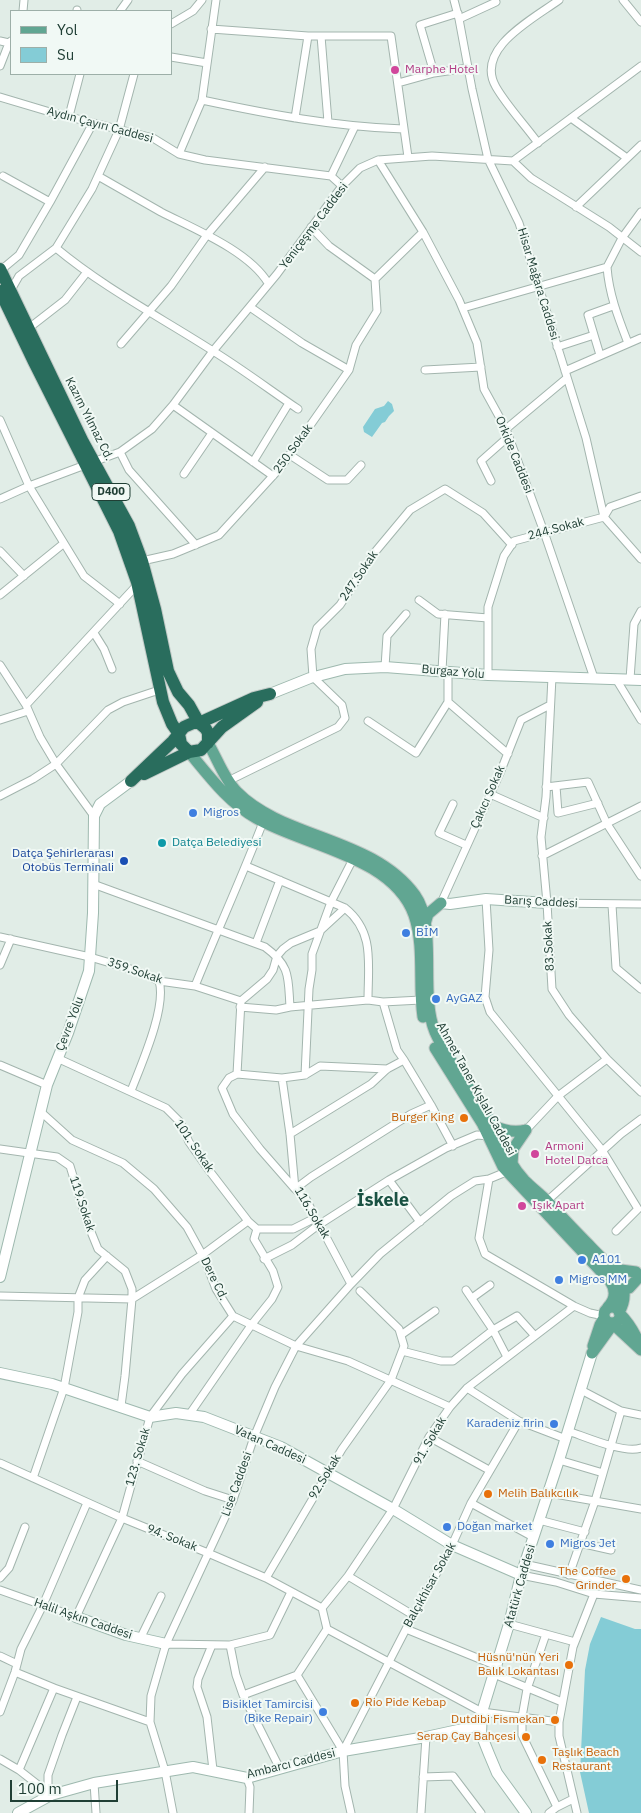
<!DOCTYPE html>
<html>
<head>
<meta charset="utf-8">
<style>
	body { margin:0 }
	#map { position:relative; width:641px; height:1813px; overflow:hidden; background:#e1ede7; font-family:"IBM Plex Sans",sans-serif }
	canvas { display:block }
	.legend { position:absolute; left:10px; top:10px; width:162px; height:65px; box-sizing:border-box; background:#f1f9f5; border:1px solid #9dafa8; margin:0; padding:6px 9px; list-style:none; font-size:15px; color:#203f35 }
	.legend li { display:flex; align-items:center; gap:10px; height:25px }
	.legend b { width:25px; border:1px solid #9dafa8 }
	.scale { position:absolute; left:10px; top:1780px; width:108px; height:22px; box-sizing:border-box; border:2px solid #203f35; border-top:0; padding-left:6px; font-size:15px; line-height:18px; white-space:nowrap; color:#203f35; -webkit-text-stroke:4px #f1f9f5; paint-order:stroke }
</style>
</head>
<body>
<div id="map">
<canvas width="641" height="1813"></canvas>
<ul class="legend">
<li><b style="height:6px;background:#61a692"></b>Yol</li>
<li><b style="height:14px;background:#84ccd6"></b>Su</li>
</ul>
<div class="scale">100 m</div>
</div>
<script>
const c = document.querySelector('canvas').getContext('2d');
c.lineJoin = 'round';
function fillPath(path, color) {
  c.fillStyle = color;
  c.fill(path, 'evenodd');
}
function stroke(path, color, width, dash) {
  c.strokeStyle = color;
  c.lineWidth = width;
  c.lineCap = dash ? 'butt' : 'round';
  c.setLineDash(dash || []);
  c.stroke(path);
}
function label(font, color, halo, rows, align = 'center') {
  c.font = font + ' "IBM Plex Sans",sans-serif';
  c.lineWidth = 4;
  c.setLineDash([]);
  c.textBaseline = 'middle';
  c.strokeStyle = halo;
  c.fillStyle = color;
  for (const [text, x, y, turn = 0] of rows) {
    c.save();
    c.translate(x, y);
    c.rotate((+turn || 0) * Math.PI / 180);
    c.textAlign = isNaN(turn) ? turn : align;
    if (halo) c.strokeText(text, 0, 0);
    c.fillText(text, 0, 0);
    c.restore();
  }
}
fillPath(new Path2D(`
	M388 401 392 404 394 411 389 416 385 422 382 423 372 437 364 432 363 427 375 409 384 406Z
	M601 1617 635 1629H641V1813H589L580 1772 585 1670 590 1644Z`), '#84ccd6');
const street = new Path2D(`
	M454 0 459 19 472 89 488 159 519 223 586 438 604 517 641 559
	M623 0 641 22
	M77 10V11
	M23 11 24 0
	M120 11 128 0
	M459 19 496 2
	M171 24 193 11 202 0
	M211 29 308 36H391L408 157
	M321 36 328 122
	M0 41 9 43 11 41
	M171 57 207 63
	M0 66 9 43H11
	M434 73 420 25 458 13
	M398 83 434 73 468 68
	M0 97 50 112 153 138 179 154 205 160 331 176 342 186
	M202 100C268 114 336 127 403 129
	M69 116 80 74
	M295 118 308 36
	M571 118 627 158
	M538 143C525 125 507 106 496 87 474 49 533 19 559 0
	M179 154 202 100 216 0
	M378 160 423 232 459 300 477 343 484 389 506 429 544 532 594 678
	M513 161 641 66
	M3 176 50 202
	M98 176C119 188 140 200 161 212 194 229 249 251 268 283
	M331 176 355 126
	M576 207 641 145
	M311 227 329 246 375 279
	M56 248C104 288 160 317 213 351 242 369 270 390 298 409
	M607 267C609 294 618 317 628 343
	M607 267 622 238 641 212
	M1 270 19 255 50 202 93 123
	M375 279 423 232
	M11 290 19 276 56 248 92 189 119 130 134 74
	M250 307 302 343 349 370
	M463 308 607 267
	M29 328 65 300 87 272
	M121 344 171 286 207 235 265 167
	M557 347 594 335
	M600 355 588 315 613 306
	M425 370 481 367
	M565 371 641 338
	M173 405 273 476
	M0 420 29 486 84 576 120 604
	M506 429 567 378
	M120 452 129 470 196 545
	M290 455 328 480H347L361 465
	M253 462 289 403
	M184 474 212 433
	M491 481 481 461 508 437
	M0 499 29 486 120 452 152 429 173 405 213 351 277 274 342 186 360 168 378 160 432 156 513 161 531 178 609 227 641 252
	M0 551 24 576
	M142 561 173 554 219 535 281 467 349 370 356 345 377 311 375 279
	M0 595 63 544
	M419 600 438 614 488 618
	M94 633 104 649 112 669
	M0 665 26 705 40 737 56 764 94 816
	M385 667 387 636 406 614
	M442 671 445 614
	M488 675V607L504 556 514 541 604 517 610 507 641 496
	M552 677 546 797 541 837 547 903 552 989 569 1015 607 1059 641 1092
	M616 679 641 720
	M630 679 634 624 641 611
	M448 702 508 754
	M26 705 137 585
	M0 720 28 711
	M368 721 416 753 448 702V672
	M228 781 338 727 345 718 342 705 313 677 311 649 317 628 340 605 375 552 410 510 445 489 483 513 512 545
	M556 786 558 813 598 803
	M546 787 588 782 607 824 641 876
	M490 794 544 818
	M0 796 33 779 56 764 108 710 123 702 159 690
	M453 804 439 833 466 845
	M542 856 641 806
	M246 866 345 908C375 932 368 964 368 1000
	M93 884 265 947C291 966 288 978 290 1007L368 1000 383 1002 421 1000
	M486 899 489 950 485 997 490 1012 602 1150 638 1209 616 1231
	M441 903 500 773 521 720 550 705
	M547 903 641 904
	M612 905 616 968 641 989
	M0 937 90 957 134 970 159 981 195 986 241 1001 267 979 273 970 277 956 283 949 291 943 320 931 345 908
	M256 943 280 880
	M0 965 11 939
	M195 986C217 931 242 877 263 822
	M241 1001 237 1074 229 1078 222 1088 233 1114 260 1149 295 1189 311 1177 411 1114 431 1105
	M383 1002 397 1050 404 1060 431 1105 453 1146
	M240 1007 276 1010 290 1007
	M57 1058 166 1108 180 1122 189 1142 208 1169 248 1221 257 1229 254 1239 273 1271 278 1287 272 1299 252 1324 189 1415
	M0 1065 47 1085
	M237 1074 282 1078 305 1075 320 1066 387 1069
	M305 1075 309 989 312 970V954L331 902 353 859
	M282 1078 290 1134 295 1189 306 1199 312 1211 317 1226 324 1233 351 1284
	M131 1091C141 1065 167 1007 159 981
	M41 1112 72 1140 123 1163 154 1189 187 1227 204 1258 216 1289 233 1316 296 1346 348 1361 450 1407
	M526 1130 558 1096 607 1059
	M290 1134 371 1084 387 1069 404 1060
	M0 1149 57 1157 70 1166 87 1222 98 1249 125 1271 132 1289V1299L125 1376 121 1406
	M506 1172 489 1179 479 1238 485 1254 574 1306 590 1313 604 1316
	M389 1180 420 1222
	M547 1201 621 1134 641 1119
	M257 1229H293L315 1218
	M264 1259 292 1245 317 1226 389 1180 446 1148 477 1135 488 1136
	M466 1290 493 1330 507 1357
	M0 1296 132 1299
	M472 1298 490 1285
	M132 1299 202 1255 248 1221
	M401 1335 435 1311
	M402 1351 441 1361H453L493 1330 517 1316 535 1336
	M467 1388 519 1421 566 1439
	M581 1390 621 1411 641 1415
	M568 1431C586 1437 624 1454 641 1448
	M429 1437 489 1470
	M559 1460 603 1473
	M137 1461 205 1491 233 1500
	M0 1463 122 1518 208 1553 266 1578 322 1608 327 1629
	M33 1478 64 1388 78 1312V1298L85 1280 107 1256
	M549 1493 641 1509
	M471 1503 533 1537
	M539 1520 585 1532
	M580 1543 611 1550
	M524 1564 641 1590
	M521 1575 556 1582 594 1594 641 1598
	M569 1575 595 1501 621 1411
	M348 1576 413 1615
	M0 1578 9 1568 25 1527
	M266 1578 342 1449 391 1380 404 1346 399 1329 360 1291
	M0 1590 76 1617 122 1518 150 1417 182 1374 233 1316
	M322 1608 348 1576 393 1509 429 1437 450 1407 467 1388 574 1306
	M509 1624 575 1642
	M327 1629 482 1712 559 1722
	M406 1629 497 1666
	M546 1634 527 1689 522 1717V1735L557 1807
	M140 1639 161 1596
	M166 1644 230 1645 270 1635 291 1592
	M212 1645 198 1679 197 1687 207 1717 213 1770
	M230 1645 236 1675 243 1695 280 1769
	M0 1656 17 1664
	M15 1672 54 1688 150 1722
	M494 1674 562 1702
	M297 1675 343 1751 345 1786 351 1813
	M243 1695 297 1675 327 1629
	M0 1712 15 1672 21 1649 43 1605 87 1503
	M343 1751 406 1629 452 1545 471 1503 519 1421
	M0 1759 19 1770 51 1795
	M19 1770 54 1688
	M423 1777 453 1776 481 1813
	M247 1778 250 1787 249 1813
	M94 1783 96 1813
	M51 1795 48 1786V1775L62 1735 77 1697
	M173 1813 165 1771 150 1722 151 1696 166 1644 233 1500 254 1437 275 1387 296 1346 351 1284 380 1254 451 1196 475 1181 489 1179
	M421 1813 426 1737
	M549 1813 557 1807 573 1799
	M577 1813 559 1736V1722L573 1647 594 1594`);
const secondary = new Path2D(`
	M270 694 310 678 345 669 385 667 488 675 641 680
	M441 903 450 904 486 899 547 903
	M0 1277 47 1085 68 1033 89 971 93 913 94 816 100 804 131 781
	M0 1373 52 1384 150 1417 176 1413 204 1417 281 1447 393 1509 452 1545 521 1575
	M76 1617 126 1635 166 1644
	M18 1813 51 1795 94 1783 193 1767 247 1778 343 1751 426 1737 481 1725
	M526 1813 497 1773 489 1754 481 1734 482 1712 509 1624 521 1575 559 1460 592 1353`);
const primary = new Path2D(`
	M208 743C217 758 224 779 237 792 283 839 373 837 415 895 438 927 419 993 435 1032 448 1062 473 1090 489 1119 501 1141 507 1162 525 1181 532 1188 540 1194 547 1201 561 1216 575 1231 589 1245 599 1256 611 1266 620 1278 625 1289 626 1301 619 1312
	M189 752C209 776 228 802 256 818 304 846 393 856 414 915 425 947 418 984 423 1017
	M425 924 428 914 441 903
	M435 1048 482 1123 503 1167 610 1281C616 1290 616 1299 608 1307
	M492 1125C502 1130 515 1133 526 1130
	M512 1164 513 1149 526 1130
	M613 1269 636 1272
	M619 1292 629 1288 641 1275
	M604 1315a8 8 0 1 1 16 0a8 8 0 1 1-16 0Z
	M620 1314C630 1324 636 1335 641 1348
	M593 1346 600 1325 604 1318
	M592 1353 613 1324 641 1350`);
const highway = new Path2D(`
	M0 269 83 442 129 526 142 561 155 609 168 671 178 692 189 705 199 723 206 729 208 733V743
	M0 291 34 362 119 531 137 582 163 702 172 724 179 734 181 744 189 752
	M144 774 189 752 201 750 222 727 257 702
	M131 781 173 741 184 727 193 723H199L254 698 270 694`);
stroke(street, '#a3b5ae', 9);
stroke(secondary, '#9eb9af', 12);
stroke(primary, '#c1c9c6', 13);
stroke(highway, '#c1c9c6', 14);
stroke(street, '#fff', 7);
stroke(secondary, '#fff', 10);
stroke(primary, '#61a692', 11);
stroke(highway, '#296d5d', 12);
for (const [x, y, r, color] of [
	[395,70,5,"#d1479c"],
	[193,813,5,"#3f7fe0"],
	[162,843,5,"#0f9aa8"],
	[124,861,5,"#1a4fb4"],
	[406,933,5,"#3f7fe0"],
	[436,999,5,"#3f7fe0"],
	[464,1118,5,"#e8710a"],
	[535,1154,5,"#d1479c"],
	[522,1206,5,"#d1479c"],
	[582,1260,5,"#3f7fe0"],
	[559,1280,5,"#3f7fe0"],
	[554,1424,5,"#3f7fe0"],
	[488,1494,5,"#e8710a"],
	[447,1527,5,"#3f7fe0"],
	[550,1544,5,"#3f7fe0"],
	[626,1579,5,"#e8710a"],
	[569,1665,5,"#e8710a"],
	[355,1703,5,"#e8710a"],
	[323,1712,5,"#3f7fe0"],
	[555,1720,5,"#e8710a"],
	[526,1737,5,"#e8710a"],
	[542,1760,5,"#e8710a"]
]) {
  const dot = new Path2D();
  dot.arc(x, y, r, 0, 2 * Math.PI);
  c.fillStyle = color;
  c.fill(dot);
  stroke(dot, '#f1f9f5', 2);
}
for (const [x, y, w] of [
	[111,492,38]
]) {
  const box = new Path2D();
  box.roundRect(x - w / 2, y - 8.5, w, 17, 4);
  c.fillStyle = '#f1f9f5';
  c.fill(box);
  stroke(box, '#203f35', 1);
}
label('bold 11px', '#203f35', null, [
	["D400",111,492]
]);
label('12px', '#b23c85', '#f1f9f5', [
	["Marphe Hotel",405,70],
	["Armoni",545,1147],
	["Hotel Datca",545,1161],
	["Işık Apart",532,1206]
], 'left');
label('12px', '#203f35', '#f1f9f5', [
	["Aydın Çayırı Caddesi",100,125,15],
	["Yeniçeşme Caddesi",314,226,-53],
	["Hisar Mağara Caddesi",538,284,73],
	["Kazım Yılmaz Cd.",89,419,63],
	["250.Sokak",293,449,-54],
	["Orkide Caddesi",514,455,68],
	["244.Sokak",556,529,-15],
	["247.Sokak",359,576,-56],
	["Burgaz Yolu",453,672,5],
	["Çakıcı Sokak",488,797,-66],
	["Barış Caddesi",541,902,3],
	["83.Sokak",549,946,-93],
	["359.Sokak",135,971,19],
	["Çevre Yolu",70,1024,-69],
	["Ahmet Taner Kışlalı Caddesi",476,1089,61],
	["101. Sokak",194,1146,56],
	["119.Sokak",82,1204,72],
	["116.Sokak",312,1213,59],
	["Dere Cd.",214,1279,64],
	["91. Sokak",430,1441,-60],
	["Vatan Caddesi",270,1445,24],
	["123. Sokak",138,1457,-74],
	["92.Sokak",325,1477,-59],
	["Lise Caddesi",237,1484,-70],
	["94. Sokak",172,1538,22],
	["Balçıkhisar Sokak",430,1585,-61],
	["Atatürk Caddesi",520,1586,-74],
	["Halil Aşkın Caddesi",83,1619,19],
	["Ambarcı Caddesi",291,1764,-14]
]);
label('12px', '#366cbe', '#f1f9f5', [
	["Migros",203,813],
	["BİM",416,933],
	["AyGAZ",446,999],
	["A101",592,1260],
	["Migros MM",569,1280],
	["Karadeniz firin",544,1424,"right"],
	["Doğan market",457,1527],
	["Migros Jet",560,1544],
	["Bisiklet Tamircisi",313,1705,"right"],
	["(Bike Repair)",313,1719,"right"]
], 'left');
label('12px', '#0d838f', '#f1f9f5', [
	["Datça Belediyesi",172,843]
], 'left');
label('12px', '#164399', '#f1f9f5', [
	["Datça Şehirlerarası",114,854],
	["Otobüs Terminali",114,868]
], 'right');
label('12px', '#c56008', '#f1f9f5', [
	["Burger King",454,1118],
	["Melih Balıkcılık",498,1494,"left"],
	["The Coffee",616,1572],
	["Grinder",616,1586],
	["Hüsnü'nün Yeri",559,1658],
	["Balık Lokantası",559,1672],
	["Rio Pide Kebap",365,1703,"left"],
	["Dutdibi Fismekan",545,1720],
	["Serap Çay Bahçesi",516,1737],
	["Taşlık Beach",552,1753,"left"],
	["Restaurant",552,1767,"left"]
], 'right');
label('bold 18px', '#1a5243', '#f1f9f5', [
	["İskele",383,1201]
]);
</script>
</body>
</html>
